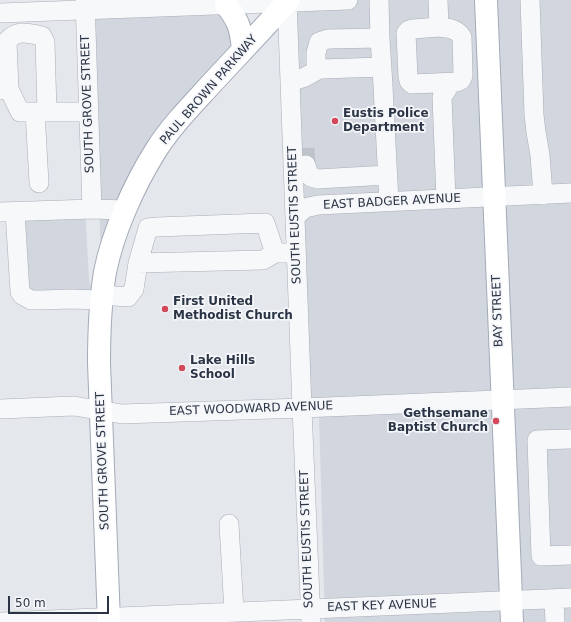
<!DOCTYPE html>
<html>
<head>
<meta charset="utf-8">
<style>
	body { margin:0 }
	#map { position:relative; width:571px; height:622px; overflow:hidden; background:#e4e7ec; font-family:"DejaVu Sans",sans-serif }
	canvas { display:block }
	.scale { position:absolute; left:8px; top:596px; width:101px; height:18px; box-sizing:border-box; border:2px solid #2b3445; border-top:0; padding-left:5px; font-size:12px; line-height:14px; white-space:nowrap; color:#2b3445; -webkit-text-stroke:3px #f4f6f9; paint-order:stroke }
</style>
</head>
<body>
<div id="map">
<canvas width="571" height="622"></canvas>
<div class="scale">50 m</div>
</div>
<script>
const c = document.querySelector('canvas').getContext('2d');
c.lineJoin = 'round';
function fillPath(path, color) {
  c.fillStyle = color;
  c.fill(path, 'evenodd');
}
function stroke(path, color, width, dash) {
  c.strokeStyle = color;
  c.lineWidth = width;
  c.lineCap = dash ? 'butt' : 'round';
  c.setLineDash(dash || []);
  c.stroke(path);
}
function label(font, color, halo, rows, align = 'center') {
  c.font = font + ' "DejaVu Sans",sans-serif';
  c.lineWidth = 3.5;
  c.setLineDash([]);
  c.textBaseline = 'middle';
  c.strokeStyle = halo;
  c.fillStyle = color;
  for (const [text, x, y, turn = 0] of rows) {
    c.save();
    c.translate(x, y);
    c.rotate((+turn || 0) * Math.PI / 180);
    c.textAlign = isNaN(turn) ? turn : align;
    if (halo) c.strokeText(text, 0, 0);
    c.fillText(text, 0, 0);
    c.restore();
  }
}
fillPath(new Path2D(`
	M221 0 236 46 188 98 101 259 92 7Z
	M299 0H480L495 392 300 400 284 21Z
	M493 0H571V389L509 392Z
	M85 208 89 280 94 300 25 301 22 216Z
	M571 405V622H519L509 407Z
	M496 408 505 622H325L319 415Z`), '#d2d6de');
stroke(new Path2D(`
	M305 148 306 165`), '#bfc3cb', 19, [19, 10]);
const minor = new Path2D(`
	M85 0 92 209
	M287 0 302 408 311 622
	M379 0 380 38 383 86 389 202
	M438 0 439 27
	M530 0 534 115 536 132 540 155 543 195
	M0 13 348 0
	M439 27C449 28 457 29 462 37L463 76 461 80 457 82 412 84 409 81 408 77 406 33 409 30 413 29Z
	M380 38 328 39 319 42 316 53V63L322 69 381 67
	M290 82 305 77 321 68
	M9 89 7 41C18 29 27 33 42 36L45 42 47 111
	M0 90 9 89 20 112H89
	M35 112 39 183
	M306 165 308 172 311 177 318 179 387 175
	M446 199 442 97 451 83
	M0 212 92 209 125 210
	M15 212 20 292 22 295 31 300H41L70 299 101 300
	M295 217 305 208 318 205 571 193
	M138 263 263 260 275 253H287
	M102 295 128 297 134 289 138 263 148 228 157 227 265 223 275 253
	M0 409 74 406 122 414 302 408 571 397
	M571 439 537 440 541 556 571 555
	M229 524 234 612
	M554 599 555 622
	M2 622 571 598`);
const major = new Path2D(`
	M486 0 512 622
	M226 5C239 21 241 29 243 50
	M109 622 99 363C99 333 100 303 105 272 113 232 134 185 156 150 172 125 193 104 213 82 238 55 264 28 289 0`);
stroke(minor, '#a9aeb7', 20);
stroke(major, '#a3abb8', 24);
stroke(minor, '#f7f8fa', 19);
stroke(major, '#fff', 22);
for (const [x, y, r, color] of [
	[335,121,4,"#d1495b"],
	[165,309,4,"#d1495b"],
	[182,368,4,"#d1495b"],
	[496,421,4,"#d1495b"]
]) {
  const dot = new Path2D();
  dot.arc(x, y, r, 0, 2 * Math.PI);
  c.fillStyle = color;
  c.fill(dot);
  stroke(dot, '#f4f6f9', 1.5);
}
label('12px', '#2b3445', '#f4f6f9', [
	["PAUL BROWN PARKWAY",209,90,-49],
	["SOUTH GROVE STREET",88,104,-92],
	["EAST BADGER AVENUE",392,202,-3],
	["SOUTH EUSTIS STREET",295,215,-92],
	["BAY STREET",498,311,-92],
	["EAST WOODWARD AVENUE",251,409,-2],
	["SOUTH GROVE STREET",103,461,-92],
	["SOUTH EUSTIS STREET",307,539,-92],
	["EAST KEY AVENUE",382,606,-2]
]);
label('bold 12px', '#2b3445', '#f4f6f9', [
	["Eustis Police",343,114],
	["Department",343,128],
	["First United",173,302],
	["Methodist Church",173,316],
	["Lake Hills",190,361],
	["School",190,375],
	["Gethsemane",488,414,"right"],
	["Baptist Church",488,428,"right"]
], 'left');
</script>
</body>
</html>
